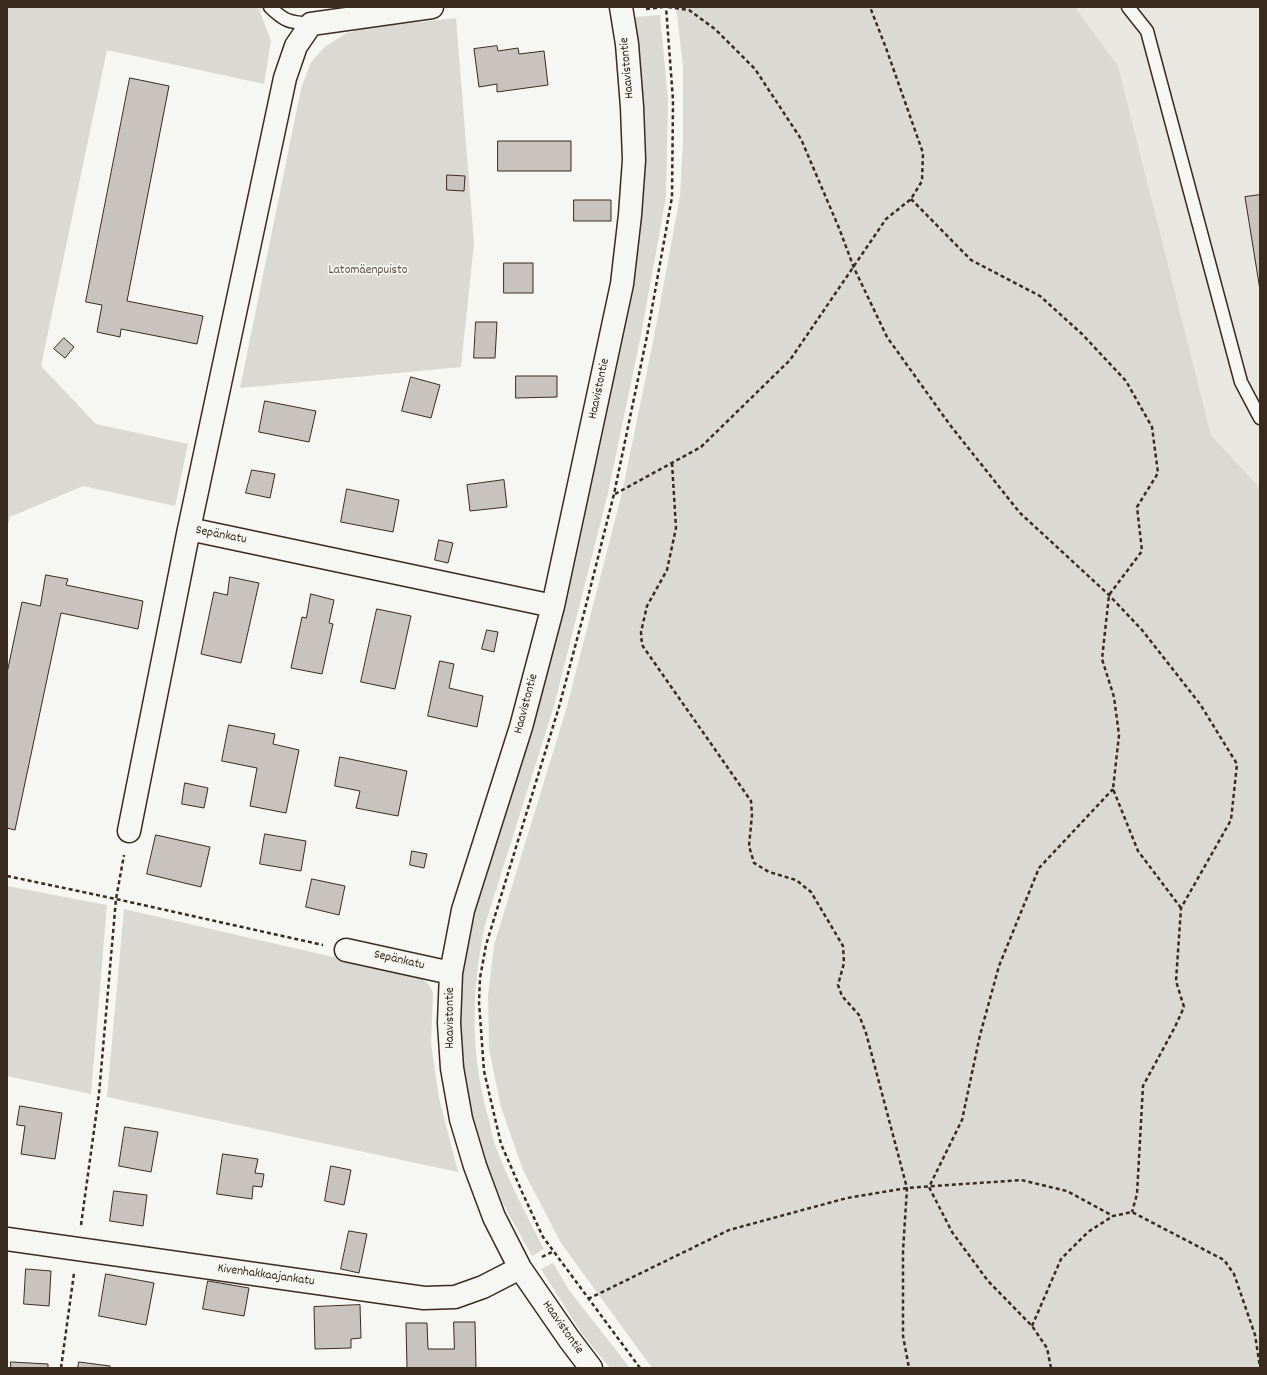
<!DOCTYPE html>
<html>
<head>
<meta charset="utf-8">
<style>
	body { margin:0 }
	#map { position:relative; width:1267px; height:1375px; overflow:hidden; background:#f6f6f2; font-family:Dekko,sans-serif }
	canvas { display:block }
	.frame { position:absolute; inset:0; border:8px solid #3b2a1e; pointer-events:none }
</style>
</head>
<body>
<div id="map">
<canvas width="1267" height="1375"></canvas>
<div class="frame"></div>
</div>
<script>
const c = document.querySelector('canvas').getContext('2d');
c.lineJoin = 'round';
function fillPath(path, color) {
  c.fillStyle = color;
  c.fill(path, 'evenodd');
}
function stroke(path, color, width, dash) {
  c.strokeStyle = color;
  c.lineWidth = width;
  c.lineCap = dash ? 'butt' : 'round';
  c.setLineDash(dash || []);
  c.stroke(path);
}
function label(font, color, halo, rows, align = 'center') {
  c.font = font + ' Dekko,sans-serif';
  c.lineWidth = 3.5;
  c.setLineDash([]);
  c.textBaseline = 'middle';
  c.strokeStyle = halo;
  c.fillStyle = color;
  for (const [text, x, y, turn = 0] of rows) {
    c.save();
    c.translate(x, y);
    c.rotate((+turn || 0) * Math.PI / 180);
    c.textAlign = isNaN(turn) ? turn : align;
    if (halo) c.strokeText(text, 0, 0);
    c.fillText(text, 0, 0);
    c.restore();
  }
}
fillPath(new Path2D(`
	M256 7H306L260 12Z
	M1075 7H1260V488L1211 435 1118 66Z`), '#e8e7e2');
fillPath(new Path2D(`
	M7 7H256L260 12 271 41 264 84 107 50 41 366 96 424 188 444 175 506 83 486 10 517 7 529Z
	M676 7H1075L1118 66 1211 435 1260 488V1368H652L561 1243 523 1170 501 1107 489 1049 488 996 494 945 566 710 622 493 654 337 680 196 683 142V66Z
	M660 15 668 100 666 197 641 335 608 493 554 706 485 925C471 992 470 1054 489 1120 491 1130 493 1140 497 1150 510 1184 527 1216 544 1249L532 1256 502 1202 485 1159 471 1113 463 1065 458 1017 461 973 473 912 532 729 564 607 631 284 640 216 645 159 643 105 635 17Z
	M456 18 474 243 461 367 240 388 301 89 310 64 317 55 326 46 347 33 366 28Z
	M7 886 107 905 91 1094 7 1076Z
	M124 909 420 977 429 985 433 993 431 1043 439 1098 458 1172 107 1097Z
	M553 1263 569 1290 630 1368H610L582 1334 541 1269Z`), '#dad9d3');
const building = new Path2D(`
	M497 46 498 51 518 48 519 54 544 51 548 85 497 92V84L479 87 474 49Z
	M130 78 169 86 127 301 203 316 197 344 121 329 120 337 97 332 102 305 86 302Z
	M498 141H571V171H498Z
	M447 175 465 176 464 191 447 190Z
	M1260 195V290L1245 197Z
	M574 200H611V221H574Z
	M504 263H533V293H504Z
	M476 322H497L495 358H474Z
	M64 338 74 347 65 358 54 349Z
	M516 376H557V397L516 398Z
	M411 377 440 385 431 418 402 411Z
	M265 401 316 411 309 442 259 432Z
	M252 470 275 474 270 498 246 493Z
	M504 480 507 507 470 511 467 485Z
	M347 489 399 500 393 532 341 522Z
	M439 540 453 543 448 563 435 560Z
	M46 575 68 579 66 585 143 601 138 629 61 613 15 830 7 828V673L22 602 40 606Z
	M230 577 259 583 241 663 201 654 214 592 227 595Z
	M311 594 334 600 329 623 333 624 322 674 291 668 302 617 306 618Z
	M377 609 411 616 395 689 361 682Z
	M487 630 498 632 494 652 482 649Z
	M440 661 454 664 449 688 483 696 477 727 428 716Z
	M229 725 275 734 273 744 299 750 286 813 250 806 257 768 222 761Z
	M340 757 407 771 398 816 356 808 360 791 335 786Z
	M185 783 208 788 204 808 182 804Z
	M265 834 306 841 301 871 260 864Z
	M156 835 210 847 201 887 147 874Z
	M412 851 427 854 424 868 410 865Z
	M312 879 345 886 339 915 306 907Z
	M20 1106 62 1113 55 1159 21 1154 25 1126 17 1125Z
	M125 1127 158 1132 151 1172 119 1166Z
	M223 1154 258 1159 255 1173 264 1174 262 1187 253 1186 252 1199 217 1194Z
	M331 1166 351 1170 344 1205 325 1201Z
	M114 1191 147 1195 143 1226 110 1221Z
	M349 1231 367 1234 359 1273 341 1269Z
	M26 1269 51 1271 49 1306 24 1304Z
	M106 1274 154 1283 146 1325 99 1316Z
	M208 1281 249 1288 244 1316 203 1309Z
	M360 1305 361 1338 351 1339V1348L315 1349 314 1307Z
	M454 1322H475L476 1368H407L406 1323H427L428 1349H454Z
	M11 1362 48 1364V1368H11Z
	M79 1362 110 1366V1368H78Z`);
fillPath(building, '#c8c3be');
stroke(building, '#3b2a1e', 1);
const lane = new Path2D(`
	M270 7C285 22 290 22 311 24
	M1128 7 1147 31 1241 382 1260 418`);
const street = new Path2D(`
	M189 529 285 78 296 46 311 24 432 7
	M129 831 189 529 553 606
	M346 950 451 973
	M7 1239 424 1298 455 1297 483 1287 520 1268
	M591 1368 569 1339 520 1268 494 1217 475 1166 461 1119 452 1068 449 1023 451 973 463 910 521 727 553 606 622 284 630 215 634 160 632 107 627 44 621 7`);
stroke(lane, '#3b2a1e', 15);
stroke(street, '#3b2a1e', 25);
stroke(new Path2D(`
	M668 7 689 10 715 29 755 69 801 139 839 228 854 268 887 337 950 425 1020 513 1109 595 1142 630 1200 704 1237 764 1231 820 1181 908 1176 981 1184 1007 1175 1027 1143 1086 1137 1194 1132 1212
	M646 9 663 7
	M911 199 971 260 1040 296 1082 334 1126 381 1152 427 1158 473 1137 507 1142 551 1109 595 1102 659 1114 697 1119 735 1113 789 1138 851 1181 908
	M672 463 676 528 667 570 647 606 641 632 642 645 751 801 752 815 749 846 754 863 769 872 796 880 811 892 843 946 844 963 838 985 842 996 859 1015 866 1033 907 1188 903 1251V1336L909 1368
	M615 494 701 447 790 360 886 219 911 199 922 181 923 153 886 48 870 7
	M7 876 116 899 323 945
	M81 1225 99 1094 116 899 124 855
	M542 1257 554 1251
	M588 1299 729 1230 847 1198 907 1188 1021 1180 1067 1191 1113 1216
	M1032 1326 1061 1259 1088 1232 1113 1216 1132 1212 1224 1260 1234 1274 1255 1335 1260 1367
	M61 1368 74 1273
	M640 1368 543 1237 522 1192 501 1144 484 1071 479 1002 480 978 486 945 559 707 584 613 614 494 647 336 672 197 673 100 666 7
	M1051 1368 1047 1348 1032 1326 988 1281 952 1232 929 1187 962 1120 980 1035 999 966 1039 868 1113 789`), '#3b2a1e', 2.5, [4, 3]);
stroke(lane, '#f6f6f2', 12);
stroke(street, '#f6f6f2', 22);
label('13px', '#3b2a1e', '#f6f6f2', [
	["Haavistontie",628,68,-95],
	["Haavistontie",600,389,-78],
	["Sepänkatu",221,536,11],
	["Haavistontie",527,704,-75],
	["Sepänkatu",399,961,13],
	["Haavistontie",451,1018,-90],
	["Kivenhakkaajankatu",266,1276,8],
	["Haavistontie",562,1328,55]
]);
label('13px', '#63564b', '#f6f6f2', [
	["Latomäenpuisto",368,271]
]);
</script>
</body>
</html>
